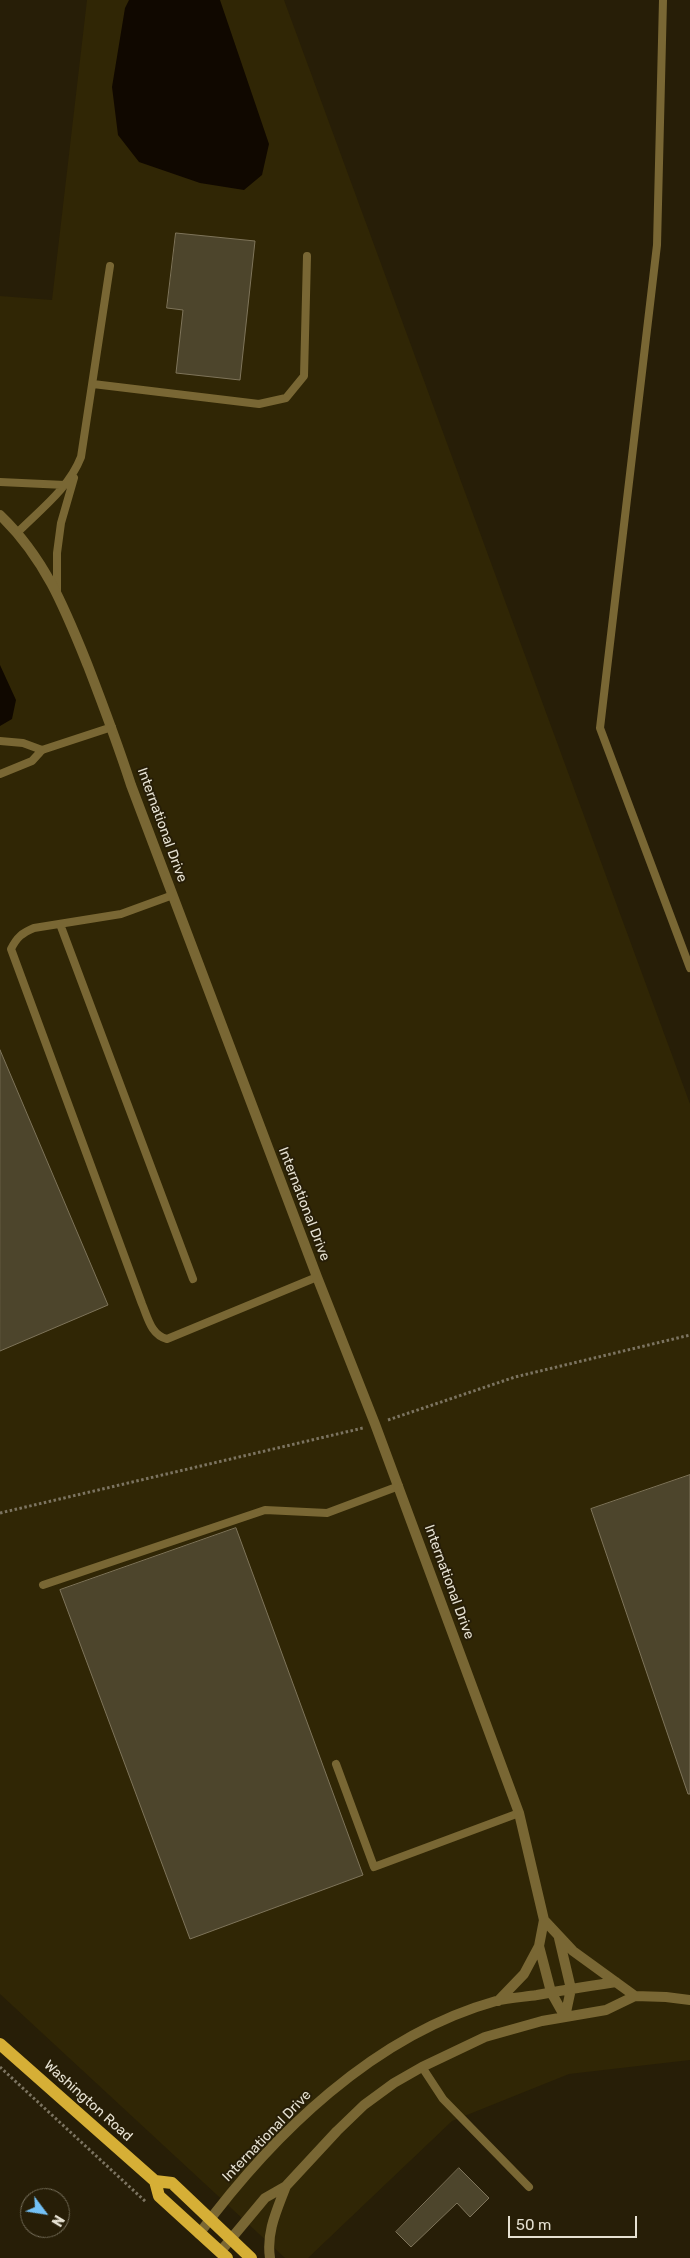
<!DOCTYPE html>
<html>
<head>
<meta charset="utf-8">
<style>
	body { margin:0 }
	#map { position:relative; width:690px; height:2258px; overflow:hidden; background:#271e07; font-family:Rubik,sans-serif }
	canvas { display:block }
	.north { position:absolute; left:20px; top:2188px; width:50px; height:50px; box-sizing:border-box; background:#271e07; border:1px solid #736c58; border-radius:50%; rotate:121deg; font-size:14px; font-weight:700; line-height:20px; text-align:center; color:#e6e1d2 }
	.north::after { content:''; display:block; margin:auto; width:18px; height:22px; background:#73c1f6; clip-path:polygon(50% 0,100% 100%,50% 72%,0 100%) }
	.scale { position:absolute; left:508px; top:2216px; width:129px; height:22px; box-sizing:border-box; border:2px solid #e6e1d2; border-top:0; padding-left:6px; font-size:15px; line-height:18px; white-space:nowrap; color:#e6e1d2; -webkit-text-stroke:4px #271e07; paint-order:stroke }
</style>
</head>
<body>
<div id="map">
<canvas width="690" height="2258"></canvas>
<div class="north">N</div>
<div class="scale">50 m</div>
</div>
<script>
const c = document.querySelector('canvas').getContext('2d');
c.lineJoin = 'round';
function fillPath(path, color) {
  c.fillStyle = color;
  c.fill(path, 'evenodd');
}
function stroke(path, color, width, dash) {
  c.strokeStyle = color;
  c.lineWidth = width;
  c.lineCap = dash ? 'butt' : 'round';
  c.setLineDash(dash || []);
  c.stroke(path);
}
function label(font, color, halo, rows, align = 'center') {
  c.font = font + ' Rubik,sans-serif';
  c.lineWidth = 4;
  c.setLineDash([]);
  c.textBaseline = 'middle';
  c.strokeStyle = halo;
  c.fillStyle = color;
  for (const [text, x, y, turn = 0] of rows) {
    c.save();
    c.translate(x, y);
    c.rotate((+turn || 0) * Math.PI / 180);
    c.textAlign = isNaN(turn) ? turn : align;
    if (halo) c.strokeText(text, 0, 0);
    c.fillText(text, 0, 0);
    c.restore();
  }
}
fillPath(new Path2D(`
	M87 0H284L690 1104V2060L569 2074 452 2121 308 2258H285L0 1994V296L52 300Z`), '#302605');
fillPath(new Path2D(`
	M129 0H220L269 144 262 175 244 190 200 183 139 162 118 135 112 87 125 8Z
	M0 665 16 700 12 719 0 726Z`), '#100800');
const building = new Path2D(`
	M176 233 255 241 240 380 176 373 183 310 167 308Z
	M0 1050 108 1305 0 1351Z
	M690 1475V1794H688L591 1509Z
	M236 1528 363 1875 190 1939 60 1590Z
	M459 2168 489 2198 470 2217 457 2203 411 2247 396 2232Z`);
fillPath(building, '#4d452c');
stroke(building, '#7e745a', 1);
stroke(new Path2D(`
	M388 1420 515 1377 690 1335
	M0 1513 363 1428
	M0 2067 146 2202`), '#7c7461', 3, [2.5, 2.5]);
stroke(new Path2D(`
	M663 0 657 245 600 728 690 968
	M93 384 259 404 286 398 304 376 307 256
	M0 482 65 485
	M18 532C41 509 69 488 81 457L110 266
	M57 590V553L61 523 74 478
	M0 741 23 743 42 750
	M0 774 32 761 42 750 112 727
	M173 895 121 914 34 928C22 933 17 937 11 949L142 1304C148 1318 151 1335 167 1339L317 1277
	M60 924 193 1279
	M43 1585 265 1510 327 1513 399 1486
	M336 1764 374 1867 519 1813
	M422 2067 443 2099 529 2187`), '#796734', 8);
stroke(new Path2D(`
	M0 515C45 558 65 609 88 666 103 705 118 745 131 785L317 1277 375 1424 519 1813 544 1920 539 1946 524 1974 498 2001
	M544 1920 573 1951 635 1996
	M559 1938 571 1989 565 2017
	M539 1946 551 1992 565 2017
	M199 2234C273 2134 374 2035 496 2001 509 1998 524 1997 537 1995 564 1990 590 1986 616 1982
	M220 2252 265 2198 286 2186 337 2131 364 2105 394 2083 422 2067 485 2037 542 2021 606 2010 635 1996 666 1997 690 2000
	M270 2258C266 2232 277 2210 286 2186`), '#796734', 10);
stroke(new Path2D(`
	M0 2044 155 2181 159 2196 227 2258
	M155 2181 172 2183 251 2258`), '#d6af36', 12);
label('14px', '#e6e1d2', '#271e07', [
	["International Drive",162,825,70],
	["International Drive",304,1204,69],
	["International Drive",449,1582,70],
	["Washington Road",88,2101,42],
	["International Drive",267,2136,-46]
]);
</script>
</body>
</html>
